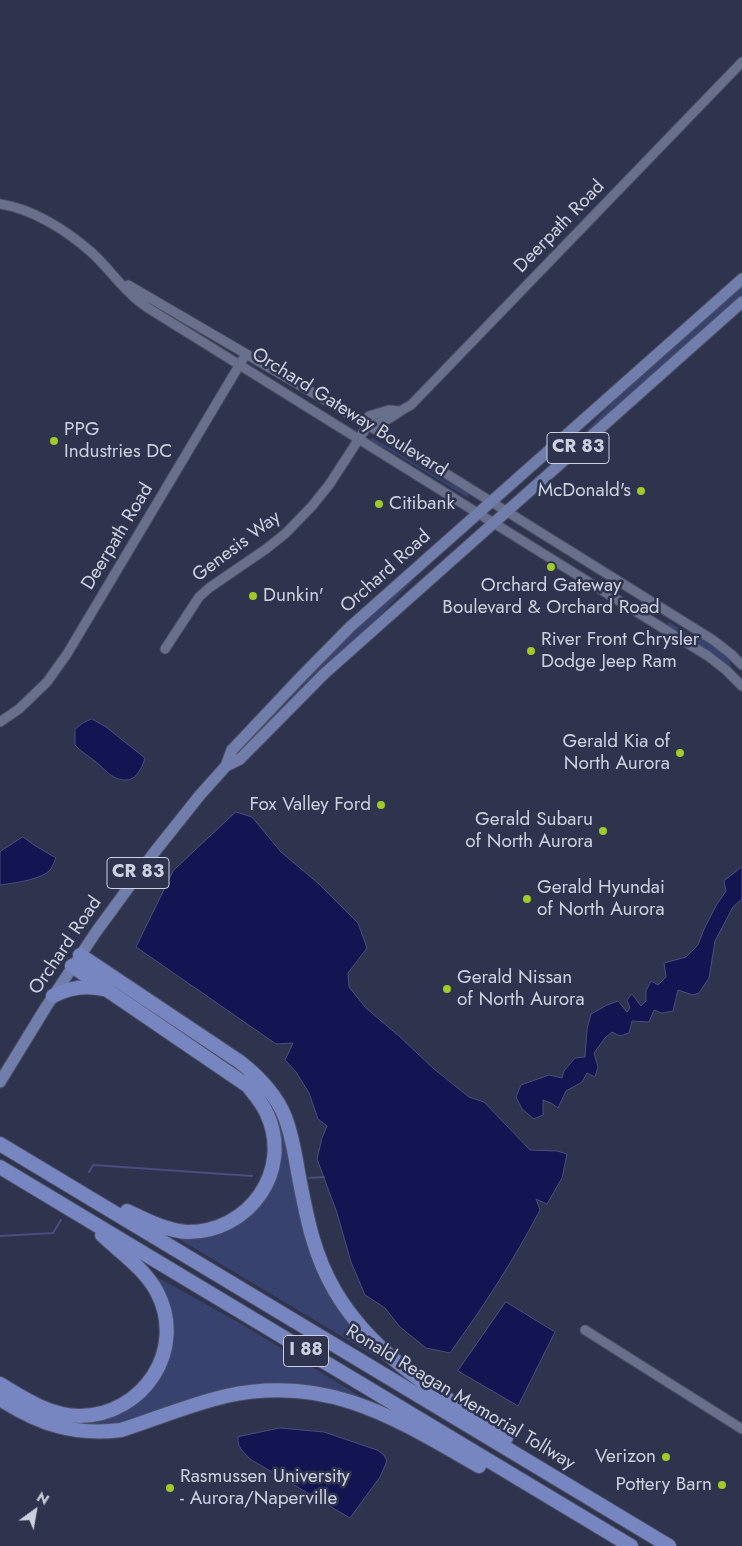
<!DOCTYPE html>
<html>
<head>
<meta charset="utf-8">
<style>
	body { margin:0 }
	#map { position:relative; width:742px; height:1546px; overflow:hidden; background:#2f344e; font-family:Jost,sans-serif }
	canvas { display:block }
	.north { position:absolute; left:10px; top:1486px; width:50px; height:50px; -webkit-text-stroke:4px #2f344e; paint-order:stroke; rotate:32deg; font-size:14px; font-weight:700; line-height:20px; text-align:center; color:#ccd1e1 }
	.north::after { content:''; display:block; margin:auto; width:18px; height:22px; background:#ccd1e1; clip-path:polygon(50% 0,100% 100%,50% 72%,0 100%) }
</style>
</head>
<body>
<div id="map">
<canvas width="742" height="1546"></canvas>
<div class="north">N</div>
</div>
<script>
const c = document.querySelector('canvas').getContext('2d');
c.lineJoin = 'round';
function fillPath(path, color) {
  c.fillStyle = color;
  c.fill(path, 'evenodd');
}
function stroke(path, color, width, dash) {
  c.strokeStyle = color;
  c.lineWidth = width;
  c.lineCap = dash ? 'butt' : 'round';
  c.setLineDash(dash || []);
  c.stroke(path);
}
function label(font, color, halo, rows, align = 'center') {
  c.font = font + ' Jost,sans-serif';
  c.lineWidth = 5;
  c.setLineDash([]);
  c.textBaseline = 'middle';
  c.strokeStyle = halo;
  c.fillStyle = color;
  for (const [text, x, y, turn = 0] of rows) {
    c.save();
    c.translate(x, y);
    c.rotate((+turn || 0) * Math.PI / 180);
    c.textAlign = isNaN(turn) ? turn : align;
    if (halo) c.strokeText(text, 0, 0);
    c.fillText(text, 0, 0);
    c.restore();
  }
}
fillPath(new Path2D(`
	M742 285V297L577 443 576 442 624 390Z
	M373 438 438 477 466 492 468 494V498L396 454 372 442 370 439Z
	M411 579 412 581 368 629 272 718 235 760 232 757 354 630Z
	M669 622C676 626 683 631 690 634 704 642 731 647 731 667L730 668 718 658 667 626Z
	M275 1110 283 1129 309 1247 393 1367 174 1236H181L262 1200 273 1111Z
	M157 1277 243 1325 371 1403 288 1385 110 1425H81L61 1419 120 1413 135 1406 147 1392 165 1364 156 1278Z`), '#38426f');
const water = new Path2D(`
	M92 719 106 727 145 758C140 774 132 786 114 777 108 774 102 767 96 762 89 756 81 752 75 745V729L83 723Z
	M236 812 252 817 281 852 319 884 358 923 367 948 348 973 349 987 366 1008 400 1037 434 1069 469 1097 484 1102 530 1150 557 1151 567 1154 562 1178 547 1204 536 1199 540 1210C514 1260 483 1307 450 1353L426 1348 400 1327 385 1308 365 1295 351 1262 337 1213 317 1159 322 1138 327 1126 318 1119 309 1093 296 1072 285 1060 293 1043 276 1044 136 947 173 871Z
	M23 837 34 845 56 858C54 861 53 866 51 869 42 880 13 883 0 885V852Z
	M742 867V899L733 907 715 941 709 978 699 993 693 995 678 990 673 1011 662 1013 654 1010 649 1022 632 1021 629 1033 620 1036 612 1032 605 1038 594 1053 598 1067 595 1077 587 1073 582 1082 566 1091 558 1108 551 1103 543 1100V1115L534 1119 522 1109 516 1097 521 1085 549 1075 562 1078 564 1071 575 1058 585 1057 587 1029 591 1014 607 1005 618 1001 627 1012 630 1008 627 1000 632 994 641 1006 646 1001V991L651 981 658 985 666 977 664 963 686 957 698 945 704 929 717 904 726 891 724 881Z
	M506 1302 555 1332 518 1406 458 1371Z
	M280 1428 324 1432 377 1450 384 1455 387 1461 380 1477 350 1518 250 1459C243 1451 237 1448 238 1437Z`);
fillPath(water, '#131552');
stroke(water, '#4a4d7d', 1);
stroke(new Path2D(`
	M89 1172 93 1165 252 1176
	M309 1178 324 1177
	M0 1236 53 1233 61 1220`), '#4a4d7d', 2);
const minor = new Path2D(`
	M0 204C33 209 66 230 91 252 106 265 118 283 133 296 138 301 143 304 148 308 336 423 521 541 708 656L726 670 742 686
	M128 285 368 425 713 640 731 654 742 665
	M368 425C389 423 393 414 411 405L742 62
	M165 649 199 597 209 588 266 549 286 533 312 506 329 485 368 425 369 416 389 410 399 411
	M0 722 19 709 47 682 67 654 243 359
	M585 1330 742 1429`);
const major = new Path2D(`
	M226 766 240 759 324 674 742 302
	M0 1082 46 1007 96 932 153 854 200 795 226 766 232 750 299 679 350 627 742 279`);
const highway = new Path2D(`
	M80 955 240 1062C259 1077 276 1094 285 1117 292 1135 295 1154 298 1172 306 1214 313 1254 335 1291 374 1358 444 1396 506 1438
	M72 966 248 1086C255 1095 263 1104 267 1114 293 1171 249 1232 188 1232 167 1231 146 1220 127 1211
	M53 996C70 987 85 985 103 989
	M0 1144 669 1546
	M0 1167 631 1546
	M0 1384C24 1399 51 1416 80 1416 144 1415 187 1349 157 1292 145 1269 120 1252 102 1235
	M0 1399C39 1424 74 1436 121 1430 156 1419 191 1404 226 1396 328 1374 395 1418 479 1466`);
stroke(minor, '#4a4f64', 11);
stroke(major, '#4a4f64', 13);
stroke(highway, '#4a4f64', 16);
stroke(minor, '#69708c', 9);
stroke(major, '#717dab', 11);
stroke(highway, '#7785c0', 14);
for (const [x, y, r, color] of [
	[54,441,5,"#a1c92a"],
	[641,491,5,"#a1c92a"],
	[379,504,5,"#a1c92a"],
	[551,567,5,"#a1c92a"],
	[253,596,5,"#a1c92a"],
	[531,651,5,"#a1c92a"],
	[680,753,5,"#a1c92a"],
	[381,805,5,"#a1c92a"],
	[603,831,5,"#a1c92a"],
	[527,899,5,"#a1c92a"],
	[447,989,5,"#a1c92a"],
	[666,1457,5,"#a1c92a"],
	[722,1485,5,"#a1c92a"],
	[170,1488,5,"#a1c92a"]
]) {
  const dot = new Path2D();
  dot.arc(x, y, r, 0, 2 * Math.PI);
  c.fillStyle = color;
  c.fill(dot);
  stroke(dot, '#2f344e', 2);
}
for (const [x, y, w] of [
	[578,448,62],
	[138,873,62],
	[306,1351,45]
]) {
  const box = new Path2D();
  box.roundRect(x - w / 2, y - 15.5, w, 31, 4);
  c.fillStyle = '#2f344e';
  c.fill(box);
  stroke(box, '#ccd1e1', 1);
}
label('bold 18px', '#ccd1e1', null, [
	["CR 83",578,448],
	["CR 83",138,873],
	["I 88",306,1351]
]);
label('19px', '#ccd1e1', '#2f344e', [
	["Deerpath Road",560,227,-46],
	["Orchard Gateway Boulevard",349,413,32],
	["Deerpath Road",118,537,-59],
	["Genesis Way",237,547,-37],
	["Orchard Road",386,572,-42],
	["Orchard Road",66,946,-56],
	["Ronald Reagan Memorial Tollway",460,1398,31]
]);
label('19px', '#ccd1e1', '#2f344e', [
	["PPG",64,430],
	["Industries DC",64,452],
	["McDonald's",631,491,"right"],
	["Citibank",389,504],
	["Orchard Gateway",551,586,"center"],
	["Boulevard & Orchard Road",551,608,"center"],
	["Dunkin'",263,596],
	["River Front Chrysler",541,640],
	["Dodge Jeep Ram",541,662],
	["Gerald Kia of",670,742,"right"],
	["North Aurora",670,764,"right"],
	["Fox Valley Ford",371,805,"right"],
	["Gerald Subaru",593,820,"right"],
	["of North Aurora",593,842,"right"],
	["Gerald Hyundai",537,888],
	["of North Aurora",537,910],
	["Gerald Nissan",457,978],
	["of North Aurora",457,1000],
	["Verizon",656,1457,"right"],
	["Rasmussen University",180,1477],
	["- Aurora/Naperville",180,1499],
	["Pottery Barn",712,1485,"right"]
], 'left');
</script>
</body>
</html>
